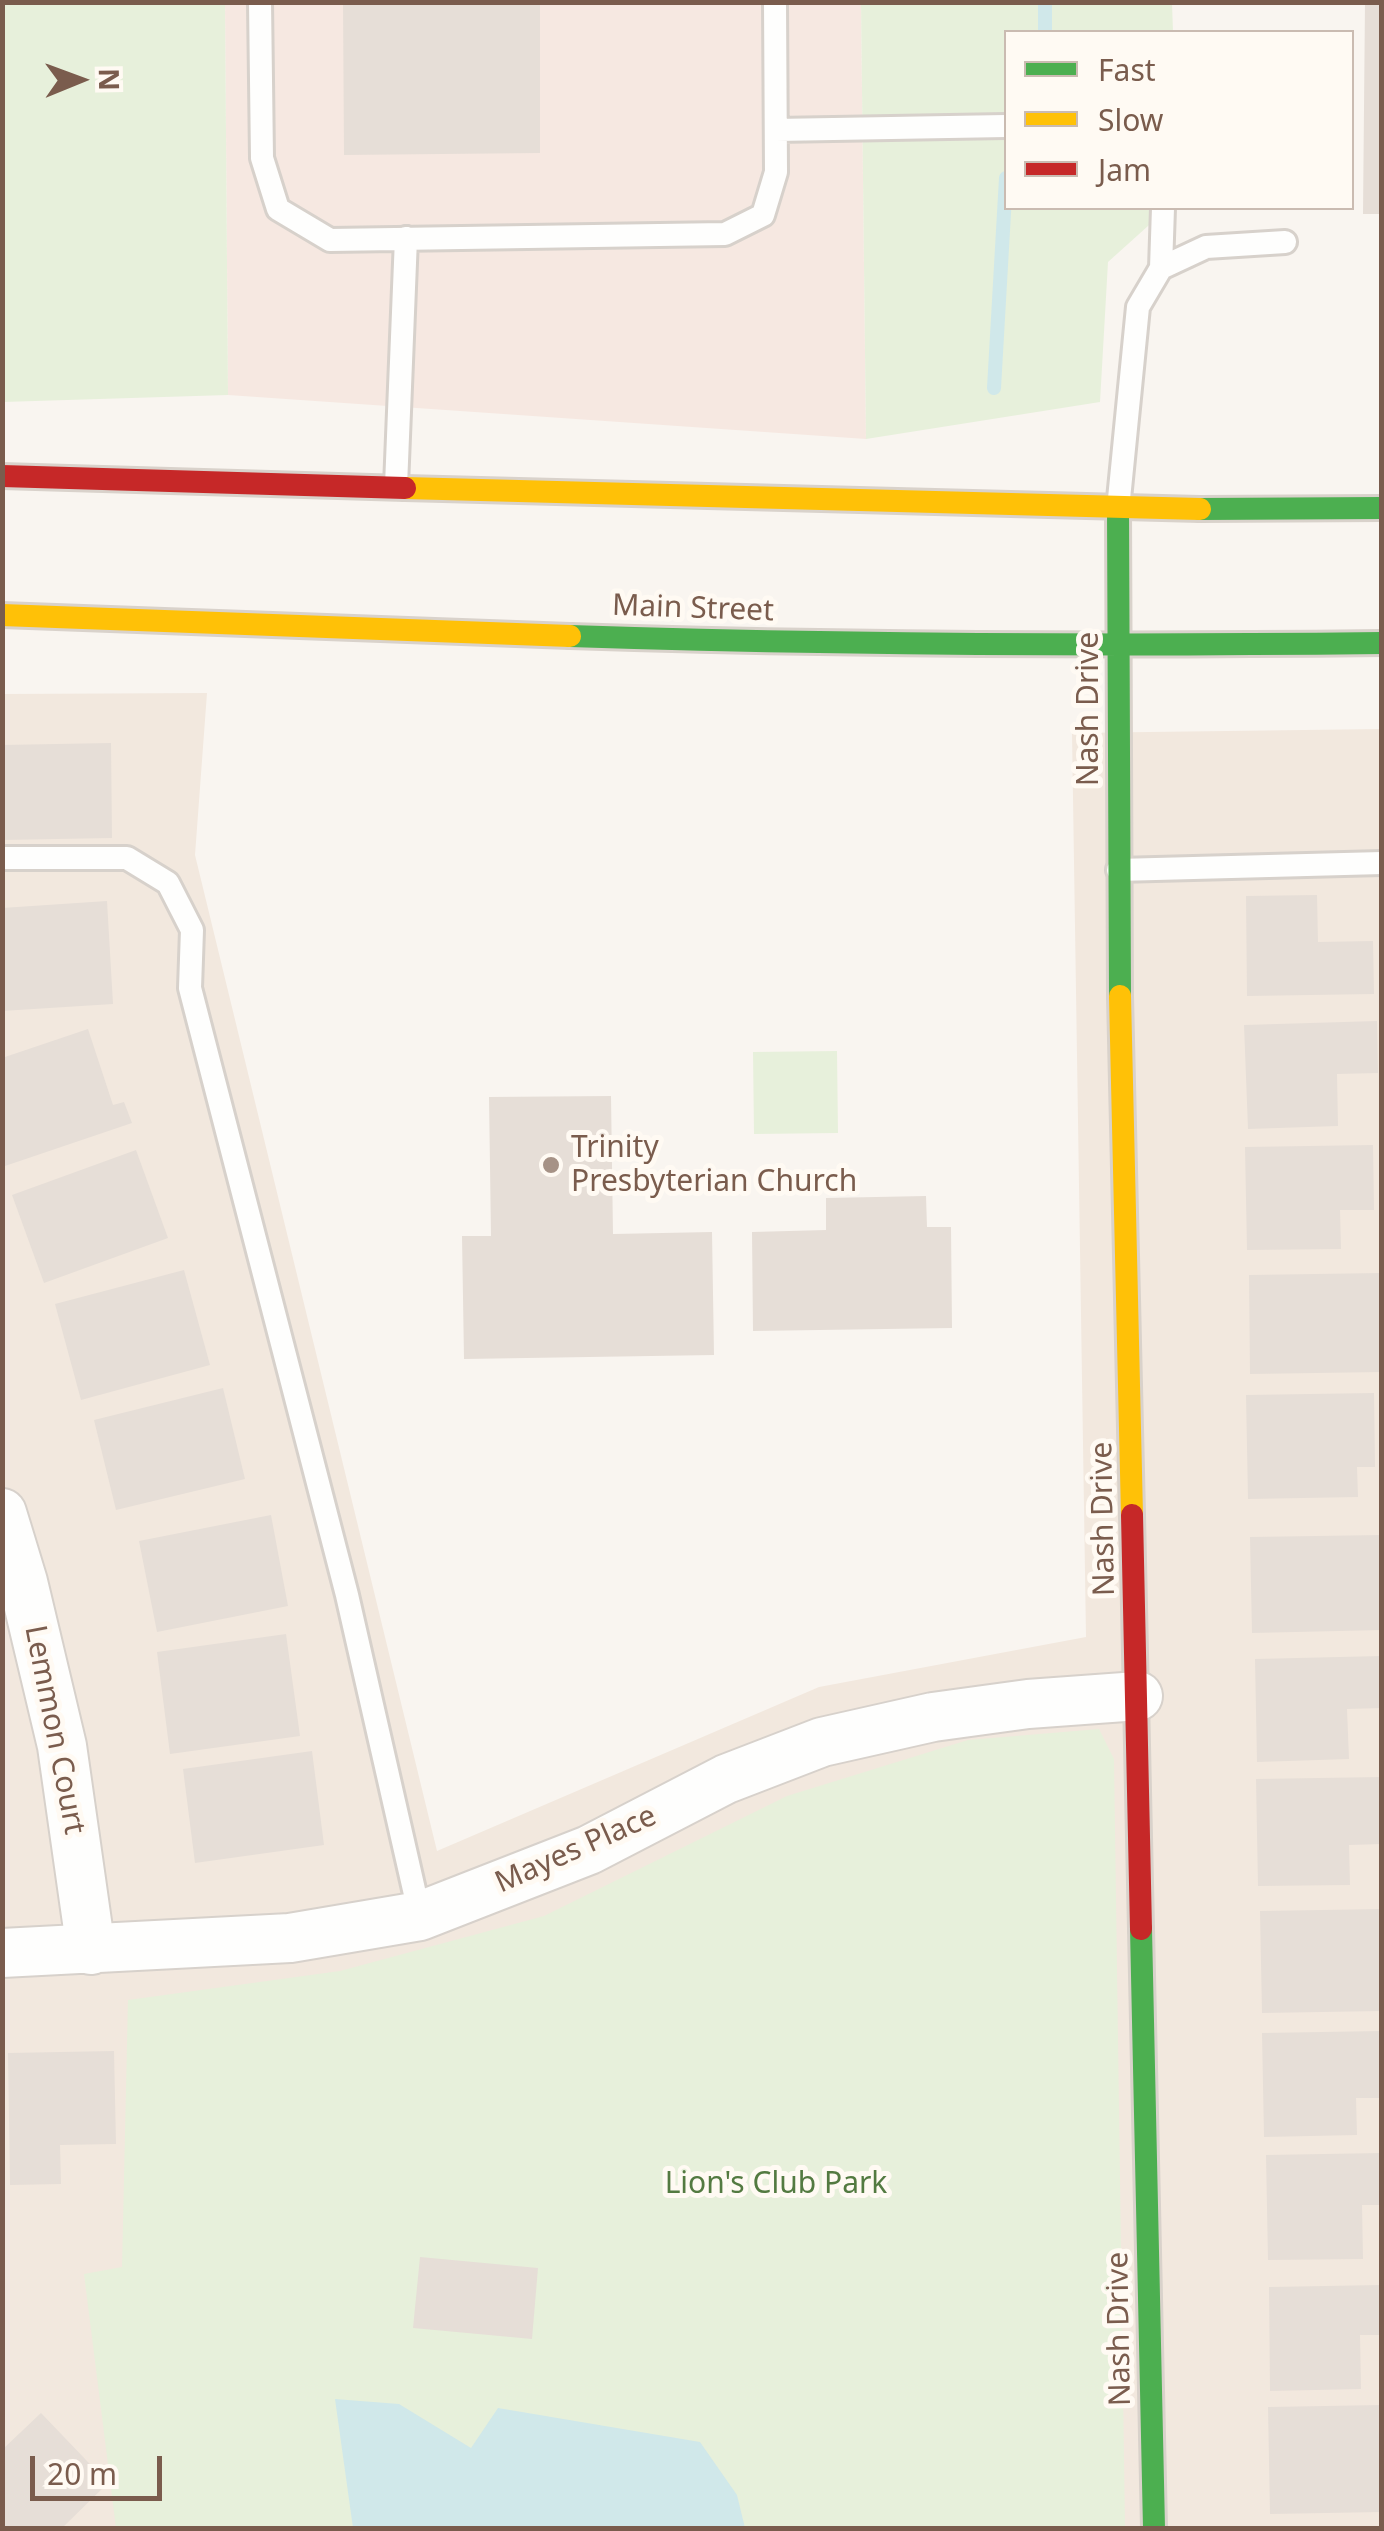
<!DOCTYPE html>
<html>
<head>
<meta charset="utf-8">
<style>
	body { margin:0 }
	#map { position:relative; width:1384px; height:2531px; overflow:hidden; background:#f9f5f0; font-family:"Noto Sans",sans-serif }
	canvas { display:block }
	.frame { position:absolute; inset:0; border:5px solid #7a5c4d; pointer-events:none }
	.legend { position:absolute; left:1004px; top:30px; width:350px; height:180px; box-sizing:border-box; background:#fffaf3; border:2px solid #cabbb1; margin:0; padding:12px 18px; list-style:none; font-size:30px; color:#7a5c4d }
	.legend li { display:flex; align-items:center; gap:20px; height:50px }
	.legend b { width:50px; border:2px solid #cabbb1 }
	.north { position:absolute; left:30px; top:30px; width:100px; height:100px; -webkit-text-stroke:8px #fffaf3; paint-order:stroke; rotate:89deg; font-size:28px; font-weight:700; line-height:40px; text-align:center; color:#7a5c4d }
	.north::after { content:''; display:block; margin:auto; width:35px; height:45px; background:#7a5c4d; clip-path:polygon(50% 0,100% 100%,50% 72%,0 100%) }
	.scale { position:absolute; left:30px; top:2456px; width:132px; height:45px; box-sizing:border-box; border:5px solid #7a5c4d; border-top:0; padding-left:12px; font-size:30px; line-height:35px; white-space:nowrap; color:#7a5c4d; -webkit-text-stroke:8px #fffaf3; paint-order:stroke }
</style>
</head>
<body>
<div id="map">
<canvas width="1384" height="2531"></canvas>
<div class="frame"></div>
<ul class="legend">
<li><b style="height:12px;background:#4caf50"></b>Fast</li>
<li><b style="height:12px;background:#ffc107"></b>Slow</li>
<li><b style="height:12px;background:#c62828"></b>Jam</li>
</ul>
<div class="north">N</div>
<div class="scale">20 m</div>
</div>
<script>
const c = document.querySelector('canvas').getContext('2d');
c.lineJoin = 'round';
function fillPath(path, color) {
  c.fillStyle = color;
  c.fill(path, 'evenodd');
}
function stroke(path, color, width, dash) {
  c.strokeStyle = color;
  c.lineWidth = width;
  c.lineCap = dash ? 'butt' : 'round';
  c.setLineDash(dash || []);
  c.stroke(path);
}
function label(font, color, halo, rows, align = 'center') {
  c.font = font + ' "Noto Sans",sans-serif';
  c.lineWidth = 10;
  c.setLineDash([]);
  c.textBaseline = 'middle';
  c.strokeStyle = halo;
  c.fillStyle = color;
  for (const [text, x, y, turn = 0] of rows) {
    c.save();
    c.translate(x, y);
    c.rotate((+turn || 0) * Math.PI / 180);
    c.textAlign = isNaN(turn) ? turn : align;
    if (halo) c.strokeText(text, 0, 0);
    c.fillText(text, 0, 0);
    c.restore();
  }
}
fillPath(new Path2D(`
	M207 693 195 855 437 1851 819 1687 1086 1637 1072 733 1381 729V2528H3L2 694Z`), '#f2e8de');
fillPath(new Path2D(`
	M225 3H861L866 439 228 395Z`), '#f6e8e1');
fillPath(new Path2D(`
	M2 3H225L228 395 3 402Z
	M861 3H1172L1173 32H1006V208H1168L1108 262 1100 402 866 439Z
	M837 1051 838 1133 754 1134 753 1052Z
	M1099 1729 1114 1759 1125 2528H116L84 2274 122 2267 128 2000 340 1971 544 1916 787 1796 968 1740Z`), '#e7f0db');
fillPath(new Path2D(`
	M335 2399 399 2404 471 2448 498 2408 700 2442 737 2495 745 2528H353Z`), '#d0e8ea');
stroke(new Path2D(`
	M1045 32V2
	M994 388 1006 178`), '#d0e8ea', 14);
fillPath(new Path2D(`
	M343 2H540V153L344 155Z
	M1365 2H1382V214H1363Z
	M111 743 112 838 2 840V745Z
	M1317 895 1318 942 1373 941 1374 994 1247 996 1246 896Z
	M107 901 113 1004 2 1011V908Z
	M1377 1021 1378 1073 1337 1074 1338 1126 1248 1129 1244 1025Z
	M88 1029 113 1105 124 1102 132 1123 2 1167V1058Z
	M611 1096 613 1234 712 1232 714 1355 464 1359 462 1236H491L489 1097Z
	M1373 1145 1374 1210H1340L1341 1249 1247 1250 1245 1147Z
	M136 1150 168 1238 44 1283 12 1195Z
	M926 1196 927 1227H951L952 1328 753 1331 752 1232 826 1230V1198Z
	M184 1270 210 1365 81 1400 55 1304Z
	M1382 1273V1372L1250 1374 1249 1275Z
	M223 1388 245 1479 116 1510 94 1420Z
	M1374 1393 1375 1467H1357L1358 1497 1248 1499 1246 1395Z
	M271 1515 288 1606 157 1632 139 1541Z
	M1382 1535V1630L1252 1633 1250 1537Z
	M286 1634 300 1736 170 1754 157 1652Z
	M1382 1656V1708L1347 1709 1349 1759 1257 1762 1255 1659Z
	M312 1751 324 1845 195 1863 183 1769Z
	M1382 1777V1844L1349 1845 1350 1885 1258 1886 1256 1779Z
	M1382 1909V2011L1262 2013 1260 1911Z
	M1382 2031V2098H1356L1357 2135 1264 2137 1262 2033Z
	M114 2051 116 2144 60 2145 61 2184 10 2185 8 2053Z
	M1382 2153V2205H1362L1363 2259 1268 2260 1266 2155Z
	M420 2257 538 2268 532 2339 413 2328Z
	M1382 2285V2335H1360L1361 2389 1270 2391 1269 2287Z
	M1382 2405V2512L1270 2514 1268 2407Z
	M41 2413 108 2483 62 2528H6L2 2525V2450Z`), '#e6ded7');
const lane = new Path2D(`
	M260 2 262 158 278 209 330 240 725 234 763 215 776 172 775 2
	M776 130 1006 126
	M1161 268 1163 208
	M396 486 406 238
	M1118 509 1138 307 1161 268 1206 247 1285 242
	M2 858H127L168 883 192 930 190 988 347 1595 420 1916
	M1118 870 1382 863`);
const street = new Path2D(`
	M2 1513 23 1582 62 1746 91 1950
	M2 1953 290 1938 420 1916 589 1850 726 1779 822 1742 933 1717 1028 1704 1138 1696`);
const fast = new Path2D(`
	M1118 509 1120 996
	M1200 509 1382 508
	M570 636C841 645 1111 646 1382 643
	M1141 1929 1154 2528`);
const slow = new Path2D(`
	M405 488 1200 509
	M2 615 570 636
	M1120 996 1132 1515`);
const jam = new Path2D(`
	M2 476 405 488
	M1132 1515 1141 1929`);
stroke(lane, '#d7d1cb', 28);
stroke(street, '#d7d1cb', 52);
stroke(fast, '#d9d2cb', 28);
stroke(slow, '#d9d2cb', 28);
stroke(jam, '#d9d2cb', 28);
stroke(lane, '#fefefd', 22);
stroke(street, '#fefefd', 48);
stroke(fast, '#4caf50', 22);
stroke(slow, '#ffc107', 22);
stroke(jam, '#c62828', 22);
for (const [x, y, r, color] of [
	[551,1165,10,"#a69286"]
]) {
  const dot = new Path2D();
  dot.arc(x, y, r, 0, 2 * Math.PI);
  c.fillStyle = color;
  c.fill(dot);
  stroke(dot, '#fffaf3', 4);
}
label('30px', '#7a5c4d', '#fffaf3', [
	["Main Street",693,609,2],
	["Nash Drive",1089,709,-90],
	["Nash Drive",1104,1519,-91],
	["Lemmon Court",54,1730,79],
	["Mayes Place",576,1850,-24],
	["Nash Drive",1120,2329,-91]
]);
label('30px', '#7a5c4d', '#fffaf3', [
	["Trinity",571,1148],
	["Presbyterian Church",571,1182]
], 'left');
label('30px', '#537a41', '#fffaf3', [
	["Lion's Club Park",776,2184]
]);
</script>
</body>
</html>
